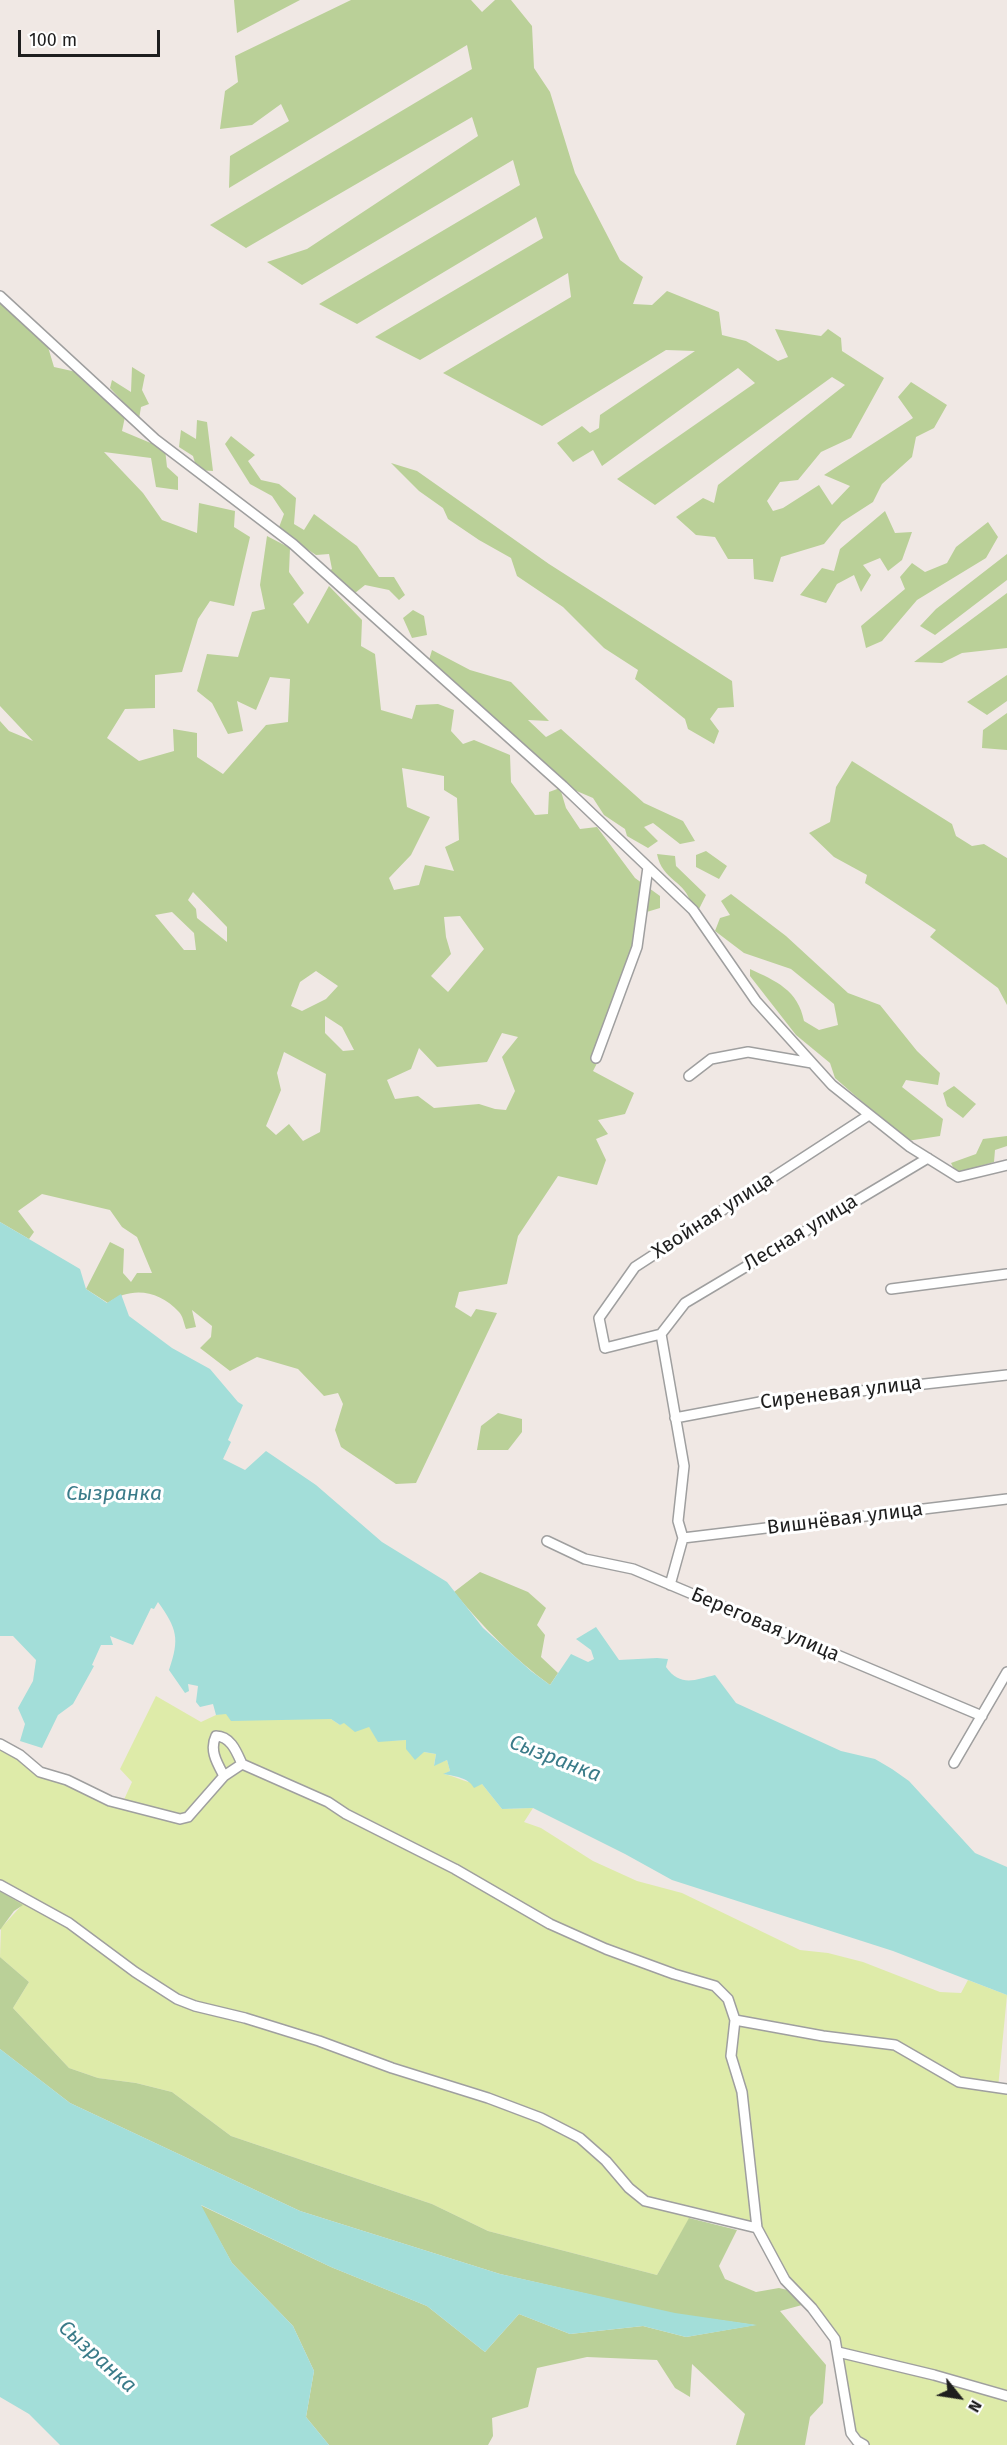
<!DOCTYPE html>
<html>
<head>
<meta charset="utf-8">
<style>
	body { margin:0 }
	#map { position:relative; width:1007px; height:2445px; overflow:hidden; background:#f0e8e4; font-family:"Fira Sans",sans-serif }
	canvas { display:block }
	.north { position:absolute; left:929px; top:2367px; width:60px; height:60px; -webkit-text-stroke:4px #fff; paint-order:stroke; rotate:120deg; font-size:16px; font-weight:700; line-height:24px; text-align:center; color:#1e1e1e }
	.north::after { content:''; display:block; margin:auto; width:21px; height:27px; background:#1e1e1e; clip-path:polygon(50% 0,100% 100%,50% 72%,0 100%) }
	.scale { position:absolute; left:18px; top:30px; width:142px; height:27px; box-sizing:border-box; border:3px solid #1e1e1e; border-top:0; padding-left:8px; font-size:18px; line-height:21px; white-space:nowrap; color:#1e1e1e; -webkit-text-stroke:4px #fff; paint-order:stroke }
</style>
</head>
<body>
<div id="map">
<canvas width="1007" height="2445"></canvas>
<div class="north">N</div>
<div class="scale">100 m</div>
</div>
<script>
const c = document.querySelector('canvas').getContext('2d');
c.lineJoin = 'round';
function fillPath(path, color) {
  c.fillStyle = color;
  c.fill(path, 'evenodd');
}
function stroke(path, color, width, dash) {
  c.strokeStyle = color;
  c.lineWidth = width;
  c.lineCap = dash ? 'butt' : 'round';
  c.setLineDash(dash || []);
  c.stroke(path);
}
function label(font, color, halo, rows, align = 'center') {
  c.font = font + ' "Fira Sans",sans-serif';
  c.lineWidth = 6;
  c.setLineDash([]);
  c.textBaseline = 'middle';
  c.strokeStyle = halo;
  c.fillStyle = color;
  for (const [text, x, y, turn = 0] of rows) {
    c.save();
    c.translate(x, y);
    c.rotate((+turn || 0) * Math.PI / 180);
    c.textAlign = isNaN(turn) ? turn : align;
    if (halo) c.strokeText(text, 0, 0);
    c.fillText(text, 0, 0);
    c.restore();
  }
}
fillPath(new Path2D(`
	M156 1696 201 1722 216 1715 226 1713 331 1719 340 1725 344 1722 369 1727 379 1741 407 1740 424 1752 436 1754 434 1765 447 1760 450 1771 444 1774C457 1777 469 1784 482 1784L502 1809 533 1808 524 1822 541 1828 593 1861 637 1881 682 1893 800 1950 828 1953 863 1962 940 1992 961 1993 968 1980 1007 1995 998 2088 1007 2089V2445H864L851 2433 837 2346 785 2280 757 2228 693 2212 657 2275 488 2231 432 2204 231 2136 172 2092 136 2083 98 2078 69 2068 13 2008 29 1982 0 1957 1 1928 22 1905 0 1891V1744L40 1772 122 1804 132 1782 120 1769Z`), '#deeba9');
fillPath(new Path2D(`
	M234 0H300L237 33Z
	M351 0H471L482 12 495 0H511L532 26 534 68 550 92 575 173 620 260 643 277 633 304 652 305 667 291 719 312 722 335 746 341 778 361 788 357 775 329 821 336 828 329 841 338 842 351 884 378 851 438 821 452 798 480 780 482 767 501 773 511 783 508 819 485 832 505 850 486 824 475 913 418 898 397 911 382 947 405 934 428 916 437 912 457 882 484 873 502 842 522 824 544 781 557 773 582 754 579 753 559H728L715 537 696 535 676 517 703 498 714 503 718 485 845 385 832 377 655 505 617 479 755 383 738 368 602 466 593 450 573 462 557 443 582 426 590 433 599 428 600 415 695 351 666 350 542 426 443 373 571 297 568 273 420 360 375 337 543 238 536 217 357 324 319 304 520 185 513 160 302 285 267 262 307 249 478 136 472 117 246 248 210 225 472 69 467 45 229 188 230 156 289 121 281 104 252 125 220 129 225 91 238 82 235 56Z
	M0 301 45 337 54 367 81 373 126 412 122 431 165 449 167 467 178 477V490L156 487 151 458 104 452 143 493 162 520 197 533 199 503 235 511 234 527 250 537 234 606 210 601 198 619 182 672 155 675V708L125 709 107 738 139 761 174 751 173 729 197 733V757L223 774 266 725 288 722 290 679 270 677 256 710 237 701 243 731 228 734 212 703 197 691 207 654 238 657 252 612 265 609 260 585 267 536 290 548 289 572 304 593 293 604 308 624 329 586 362 620 361 646 375 654 381 710 412 719 416 705 438 704 454 710 451 731 463 744 474 740 510 755 511 782 535 815 548 814 549 792 560 788 566 808 580 829 597 827 635 878 660 896V908L640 914 606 1046 593 1071 634 1093 625 1114 598 1120 608 1134 596 1139 606 1160 597 1185 558 1176 518 1236 507 1284 459 1292 455 1307 471 1317 476 1309 497 1313 416 1483 396 1484 341 1447 335 1430 343 1404 338 1393 324 1396 298 1369 257 1357 230 1371 200 1348 211 1337 212 1326 192 1310 196 1327 186 1329C184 1324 183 1316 179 1312 159 1290 131 1286 108 1303L86 1289 110 1242 124 1249 123 1273 131 1282 137 1273H152L137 1237 122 1227 110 1210 42 1194 18 1211 34 1232 29 1239 0 1222V721L9 731 33 741 0 706ZM402 768 444 776V790L457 798 459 840 445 847 454 871 425 865 419 885 394 890 389 878 411 855 430 817 407 807ZM193 892 227 927V942L197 918 196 909 188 900ZM172 912 194 933 196 950H184L155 915ZM460 916 484 949 448 992 431 976 451 954 446 937 444 917ZM316 971 338 986 326 999 302 1011 291 1006 300 982ZM325 1016 342 1027 354 1050 343 1051 325 1033ZM502 1033 518 1037 502 1057 515 1091 506 1110 495 1109 479 1104 434 1108 418 1096 395 1099 387 1080 411 1069 419 1048 437 1067 487 1062ZM284 1052 326 1074 320 1132 303 1141 289 1124 276 1135 266 1126 281 1090 277 1073Z
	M132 367 145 375 142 390 149 404 141 407 139 419 110 388 112 380 131 392Z
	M197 420 207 422 213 471 197 470 193 456 179 447 181 430 196 439Z
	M231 436 255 455 248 461 261 480 279 484 296 498 294 524 304 530 314 514 357 546 379 577H394L405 595 399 600 389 590 365 585 355 593 324 574 332 569 329 554 316 555 278 530 284 514 272 496 250 484 225 444Z
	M391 463 417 471 549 564 732 681 734 707 718 708 710 719 719 731 714 744 688 729 685 719 635 679 638 670 604 648 563 607 517 576 511 558 479 540 448 519 443 508 419 491Z
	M885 511 895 533 912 532 902 560 888 571 880 558 863 565 871 575 861 592 854 575 837 584 826 603 800 595 822 568 834 571 840 549Z
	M988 522 998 537 986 558 917 600 882 641 866 648 861 626 905 589 900 577 912 563 925 572 947 563 956 547Z
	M1007 554V580L935 635 920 626 936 609Z
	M1007 593V648L962 653 942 663 914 662Z
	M413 610 424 616 427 635 412 638 403 618Z
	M432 650 470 670 511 682 549 721 528 720 546 737 561 729 644 803 683 821 695 841 680 844 653 823 644 827 658 841 648 848 627 836 625 829 604 815 593 798 572 789 429 660Z
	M1007 675V701L987 715 967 702Z
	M1007 713V750L982 748 983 730Z
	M852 761 952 824 956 836 972 846 984 844 1007 858V1005L998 988 930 937 936 930 865 883 867 875 834 857 809 833 830 822 836 787Z
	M706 851 727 866 719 879 696 867V855Z
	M657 854 675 856 676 866 706 895 699 909 691 905C687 881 662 881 657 854Z
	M731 894 786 936 848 993 880 1005 917 1051 940 1073 938 1085 906 1080 902 1087 943 1119 940 1136 907 1141 835 1078 830 1063 796 1035 750 976V969C776 981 798 990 804 1021L819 1030 838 1025 834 1004 791 969 744 953 715 931 720 918 730 915 721 901Z
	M954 1086 976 1104 963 1118 947 1106 943 1093Z
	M1007 1136V1146L995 1150 994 1162 956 1173 951 1163 976 1154 983 1139Z
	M498 1413 522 1419V1432L508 1450H477L481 1426Z
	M480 1572 528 1592 546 1608 537 1625 545 1635 541 1657 558 1673 550 1685C513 1658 483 1627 454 1592Z
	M0 1891 23 1905 14 1911 0 1930Z
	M0 1957 29 1982 13 2008 69 2068 98 2078 136 2083 172 2092 231 2136 432 2204 488 2231 657 2275 689 2218 737 2230 719 2266 725 2279 756 2292 779 2288 796 2292 802 2305 780 2311 826 2365 823 2403 810 2417 805 2445H736L745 2414 692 2364 690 2397 675 2388 657 2360 587 2357 537 2368 528 2407 492 2418 493 2436 488 2445H329L306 2417 314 2371 293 2326 232 2263 200 2205 331 2267 427 2306 485 2352 519 2314 570 2334 643 2326 686 2337 755 2325 675 2314 500 2274 300 2211 70 2103 0 2049Z`), '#bad098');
fillPath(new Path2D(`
	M0 1222 80 1269 86 1289 107 1303 121 1294 129 1316 172 1348 210 1369 238 1402 243 1405 228 1440 231 1442 223 1459 245 1470 266 1451 316 1485 382 1542 447 1582 483 1628 531 1671 550 1685 571 1654 588 1662 594 1659 591 1650 576 1639 596 1627 619 1660 657 1658 668 1659 666 1667C680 1687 695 1680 715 1675L736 1703 841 1751 875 1759 892 1769 909 1781 975 1853 1007 1867V1995L893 1951 672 1880 625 1854 533 1808 502 1809 482 1784 474 1788C468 1777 454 1776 443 1774L450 1771 447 1760 434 1766 436 1754 424 1752 415 1760 406 1749V1740L378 1742 369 1727 355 1732 344 1723 340 1725 331 1719 231 1721 226 1714 216 1715 213 1704 200 1707 196 1702 198 1686 188 1684 189 1691 185 1693 169 1670C180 1638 177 1629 158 1602L154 1609 151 1608 133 1645 110 1636 113 1645H101L92 1665 94 1666 73 1704 58 1715 42 1748 20 1741 25 1724 18 1708 33 1681 36 1660 13 1636H0Z
	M0 2049 70 2103 300 2211 500 2274 675 2313 757 2325 686 2337 643 2326 570 2334 519 2314 485 2352 427 2306 331 2267 201 2205 232 2263 293 2326 314 2371 306 2417 329 2445H60L29 2414 0 2397Z`), '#a3ded9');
const street = new Path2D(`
	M0 296 155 439 293 544 563 786 693 910 756 1001 832 1085 910 1147 958 1177 1007 1165
	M596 1058 637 947 648 867
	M689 1076 711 1059 748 1052 812 1063
	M869 1115 635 1267 599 1318 605 1348 661 1334 685 1303 928 1158
	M891 1289 1007 1274
	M661 1334 684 1466 678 1521 683 1538 670 1585
	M675 1418 760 1402 1007 1375
	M683 1538 1007 1499
	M547 1541 585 1559 633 1569 982 1716
	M0 1744 20 1755 40 1772 67 1780 110 1801 180 1819 188 1817 224 1776 242 1764 328 1802 346 1814 455 1869 550 1924 606 1949 674 1974 715 1986 728 1999 735 2020 731 2056 742 2092 757 2228
	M954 1763 1007 1672
	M224 1776C217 1763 209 1750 216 1736 231 1736 237 1753 242 1764
	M0 1885 69 1923 135 1972 177 1999 195 2006 245 2018 319 2041 392 2068 488 2098 541 2118 580 2138 606 2161 629 2188 645 2201 757 2228 785 2280 812 2308 835 2339 851 2433 857 2441 864 2445
	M735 2020 823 2036 895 2045 959 2082 1007 2089
	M838 2352 934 2375 1007 2396`);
stroke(street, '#9f9f9f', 12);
stroke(street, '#fff', 9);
label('20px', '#1e1e1e', '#fff', [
	["Хвойная улица",713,1216,-33],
	["Лесная улица",801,1233,-31],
	["Сиреневая улица",841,1393,-7],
	["Вишнёвая улица",845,1519,-7],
	["Береговая улица",765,1625,23]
]);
label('italic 21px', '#3a7b89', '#fff', [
	["Сызранка",114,1494],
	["Сызранка",555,1759,21],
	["Сызранка",97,2357,42]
]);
</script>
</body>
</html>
